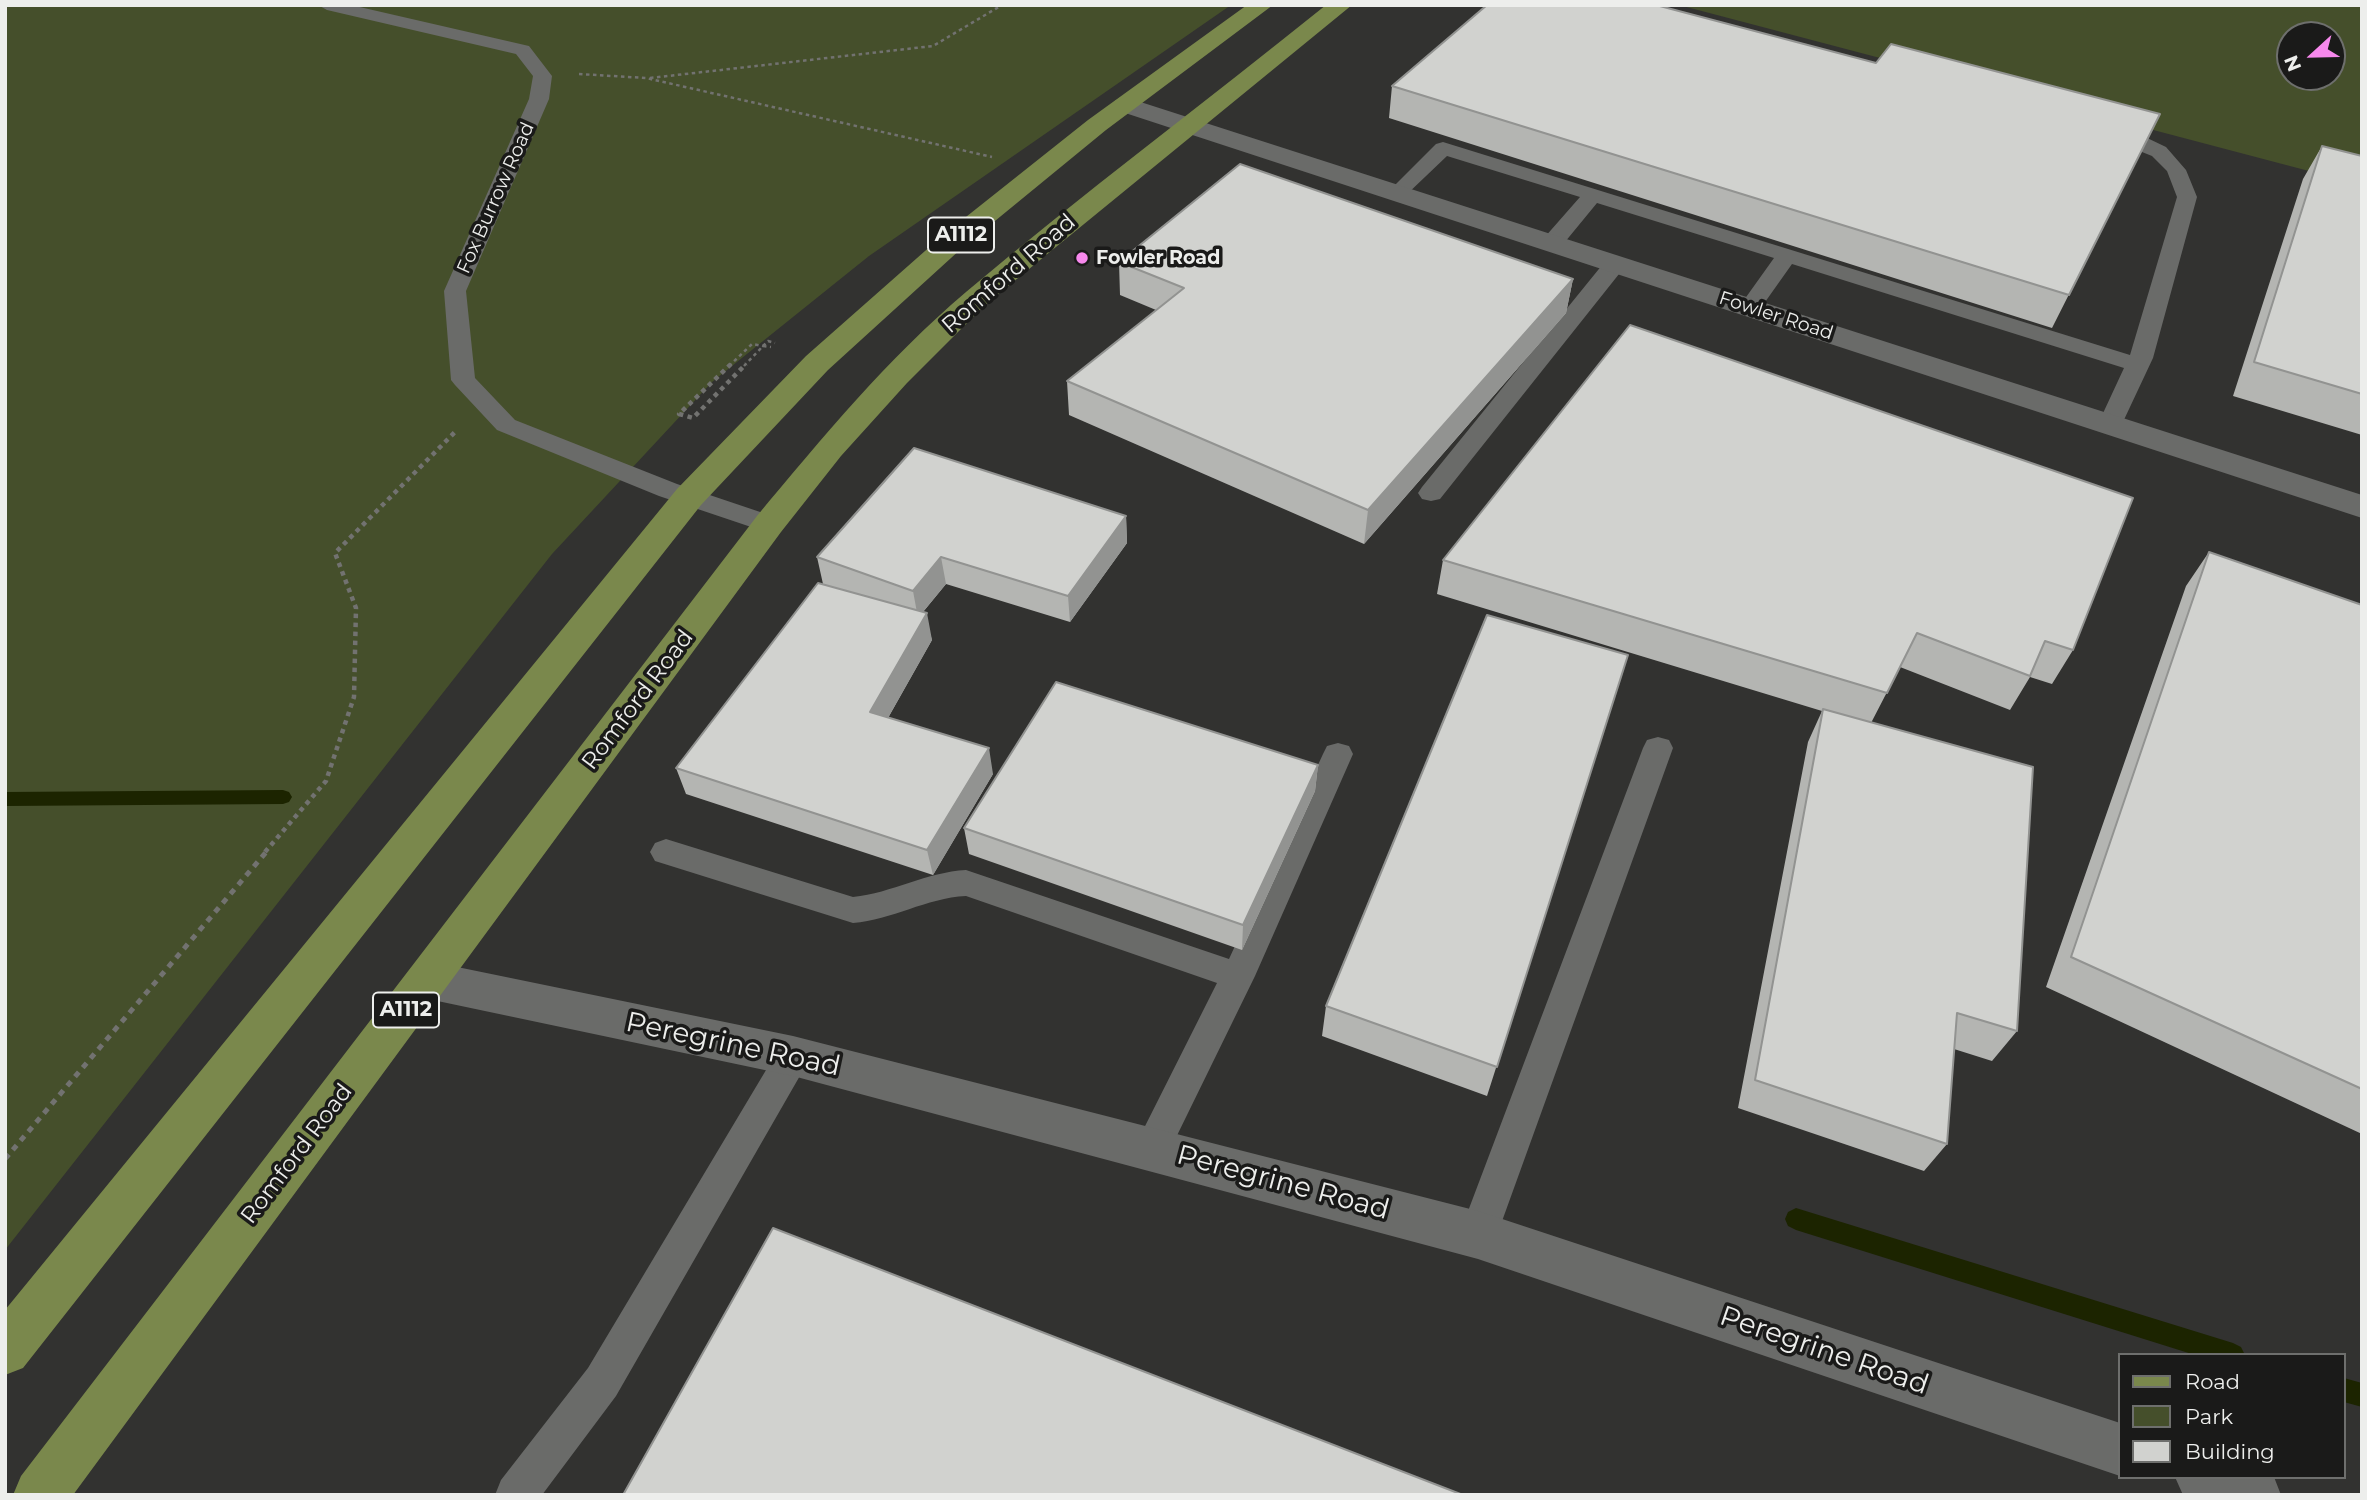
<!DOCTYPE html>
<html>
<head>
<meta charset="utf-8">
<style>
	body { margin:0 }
	#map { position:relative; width:2367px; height:1500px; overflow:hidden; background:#323230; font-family:Montserrat,sans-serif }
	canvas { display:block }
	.frame { position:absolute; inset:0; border:7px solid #edeeec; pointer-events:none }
	.legend { position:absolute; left:2118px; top:1353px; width:228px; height:126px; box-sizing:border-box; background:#1a1a19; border:2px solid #6e6f6d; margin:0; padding:9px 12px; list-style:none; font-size:21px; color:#edeeec }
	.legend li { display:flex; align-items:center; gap:14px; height:35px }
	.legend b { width:35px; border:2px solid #6e6f6d }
	.north { position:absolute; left:2276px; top:21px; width:70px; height:70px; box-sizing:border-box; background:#1a1a19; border:2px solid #6e6f6d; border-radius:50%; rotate:248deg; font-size:19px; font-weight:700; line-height:28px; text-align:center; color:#edeeec }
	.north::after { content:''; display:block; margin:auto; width:24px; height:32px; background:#f788ec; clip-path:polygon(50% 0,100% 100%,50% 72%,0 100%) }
</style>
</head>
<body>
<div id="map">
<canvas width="2367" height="1500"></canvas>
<div class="frame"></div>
<ul class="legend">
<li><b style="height:9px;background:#7a884c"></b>Road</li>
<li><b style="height:19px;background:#454f2b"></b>Park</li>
<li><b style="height:19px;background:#d1d2cf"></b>Building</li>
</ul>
<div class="north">N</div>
</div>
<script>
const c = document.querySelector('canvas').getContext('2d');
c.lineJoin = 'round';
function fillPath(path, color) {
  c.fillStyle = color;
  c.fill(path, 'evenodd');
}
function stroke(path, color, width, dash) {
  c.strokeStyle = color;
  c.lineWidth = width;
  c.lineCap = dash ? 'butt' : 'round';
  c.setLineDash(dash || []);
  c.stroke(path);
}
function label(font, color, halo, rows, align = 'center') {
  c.font = font + ' Montserrat,sans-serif';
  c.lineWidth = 7;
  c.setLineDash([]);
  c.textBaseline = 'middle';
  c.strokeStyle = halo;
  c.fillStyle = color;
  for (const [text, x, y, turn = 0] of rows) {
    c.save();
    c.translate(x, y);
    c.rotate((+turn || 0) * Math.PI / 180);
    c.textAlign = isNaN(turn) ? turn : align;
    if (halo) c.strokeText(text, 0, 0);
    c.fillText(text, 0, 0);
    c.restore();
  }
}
fillPath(new Path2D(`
	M5 5H1231L869 256 712 382 552 554 5 1250Z
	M1679 5H2362V185ZM2290 35H2332V77H2290Z`), '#454f2b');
fillPath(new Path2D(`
	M283 790 289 792 292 797 289 802 283 804 5 806V792Z
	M1796 1208 2233 1343 2241 1347 2245 1355H2195L1796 1230 1788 1226 1785 1219 1788 1212Z
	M2344 1378 2362 1383V1407L2344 1402Z`), '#1c2400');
stroke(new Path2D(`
	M579 74 646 78 992 157
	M650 78 933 46 1002 5
	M763 346 771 347
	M763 346 768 341 775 343
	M729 366 752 344 763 346
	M744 366 763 346`), '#727270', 2.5, [3.5, 3.5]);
stroke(new Path2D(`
	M731 364 679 414 693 418 746 364
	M265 852 326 781 354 697 356 608 335 553 457 430`), '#727270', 4.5, [4.5, 4.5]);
stroke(new Path2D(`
	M5 1159 267 851`), '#727270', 5, [6, 6]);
fillPath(new Path2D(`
	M318 5H351L529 46 552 76 549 99 466 291 475 378 515 420 677 484 778 518 782 524 778 530 769 533 760 530 659 496 497 430 455 385 451 380 444 291 529 99 533 76 516 54 327 10Z
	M2109 126 2143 136 2166 147 2186 170 2197 197 2153 358 2122 424 2119 429H2101L2098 424 2124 368 1792 264 1758 312H1742L1739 307 1774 258 1597 203 1560 248H1544L1541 243 1544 238 1580 197 1447 156 1404 197 1397 199 1387 193 1436 144 1443 142 2130 355 2177 197 2167 171 2152 156 2102 136 2099 132Z
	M1615 257 1626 264 1623 269 1440 499 1431 501 1422 499 1418 493 1422 487 1607 259Z
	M1658 737 1669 740 1673 748 1497 1235 1491 1248 1478 1253 1465 1248 1459 1235 1643 748 1647 740Z
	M1338 743 1349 746 1353 754 1255 976 1165 1160 1152 1165 1139 1160 1134 1148 1217 983 966 896C926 898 892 920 853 923L655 861 650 852 655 843 666 839 853 897C892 893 927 872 966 870L1229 959 1323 754 1327 746Z
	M793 1041 805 1045 810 1056 805 1067 616 1396 542 1495H495L501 1480 588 1368 781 1045Z`), '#6a6b69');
fillPath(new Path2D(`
	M1125 97 2362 495V518L1116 110 1112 105 1116 100Z
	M428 961 793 1036 1478 1211 2120 1423V1476L1478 1259 793 1076 428 999 413 993 406 980 413 967Z
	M2175 1477H2274L2281 1495H2183Z`), '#6a6b69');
fillPath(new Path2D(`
	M1247 5H1273L1106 130 962 248 828 370 701 505 23 1368 5 1375V1310L677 489 806 356 942 236 1088 120Z
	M1326 5H1352L985 305 907 383 841 456 781 532 73 1495H13L21 1476 757 516C822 438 888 358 966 292 1083 193 1207 101 1326 5Z`), '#7a884c');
fillPath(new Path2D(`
	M1876 63 2160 114 2052 328 1389 118 1392 86Z
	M2322 146 2362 156V435L2233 396 2303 179Z
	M1119 262 1573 279 1566 313 1364 544 1069 415 1067 381 1156 310 1120 295Z
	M1630 325 2073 650 2052 684 2030 677 2010 710 1900 667 1871 723 2017 1031 1992 1061 1954 1049 1947 1144 1924 1171 1738 1108 1808 742 1822 711 1437 594 1443 560Z
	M1126 516 1127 543 1070 622 946 584 923 612 932 640 888 718 993 774 933 875 686 794 676 768 823 584 817 557Z
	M2209 552 2362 605V1134L2046 987 2186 586Z
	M1628 655 1487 1096 1322 1036 1326 1006Z
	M1318 765 1315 791 1242 950 969 854 964 828Z`), '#b4b5b2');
fillPath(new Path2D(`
	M1573 279 1566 313 1364 544 1368 510Z
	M1126 516 1127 543 1070 622 1068 596Z
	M941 557 946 584 918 618 913 591Z
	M927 613 932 640 876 739 870 712Z
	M989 748 993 774 933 875 927 850Z
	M1318 765 1315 791 1242 950 1243 925Z`), '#929391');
const building = new Path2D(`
	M1487 5H1656L1876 63 1891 44 2160 114 2069 295 1392 86Z
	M2322 146 2362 156V394L2254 362Z
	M1240 164 1573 279 1368 510 1067 381 1184 288 1119 262Z
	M1630 325 2133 498 2073 650 2045 641 2030 676 1917 633 1887 693 1443 560Z
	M914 448 1126 516 1068 596 941 557 913 591 817 557Z
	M2209 552 2362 605V1089L2071 957Z
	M818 583 927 613 870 712 989 748 927 850 676 768Z
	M1487 615 1628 655 1497 1067 1326 1006Z
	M1056 682 1318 765 1243 925 964 828Z
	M1823 709 2033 767 2017 1031 1957 1013 1947 1144 1755 1080Z
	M773 1228 1463 1495H623Z`);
fillPath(building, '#d1d2cf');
stroke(building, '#929391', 2);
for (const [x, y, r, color] of [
	[1082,258,7,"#f788ec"]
]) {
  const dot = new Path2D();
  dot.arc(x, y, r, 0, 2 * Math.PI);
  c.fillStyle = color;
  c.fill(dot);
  stroke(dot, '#1a1a19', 2.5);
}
label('19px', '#edeeec', '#1a1a19', [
	["Fox Burrow Road",496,198,-66],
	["Fowler Road",1776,316,18]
]);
label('bold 19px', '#edeeec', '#1a1a19', [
	["Fowler Road",1096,258]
], 'left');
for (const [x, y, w] of [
	[961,235,66],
	[406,1010,66]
]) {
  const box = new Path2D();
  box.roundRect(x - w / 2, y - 17.5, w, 35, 5);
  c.fillStyle = '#1a1a19';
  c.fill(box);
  stroke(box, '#edeeec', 2);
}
label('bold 21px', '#edeeec', null, [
	["A1112",961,235],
	["A1112",406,1010]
]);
label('23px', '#edeeec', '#1a1a19', [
	["Romford Road",1009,274,-41],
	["Romford Road",638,700,-53],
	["Romford Road",297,1154,-53]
]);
label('28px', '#edeeec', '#1a1a19', [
	["Peregrine Road",733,1045,12],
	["Peregrine Road",1283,1183,15],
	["Peregrine Road",1824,1351,19]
]);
</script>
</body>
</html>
